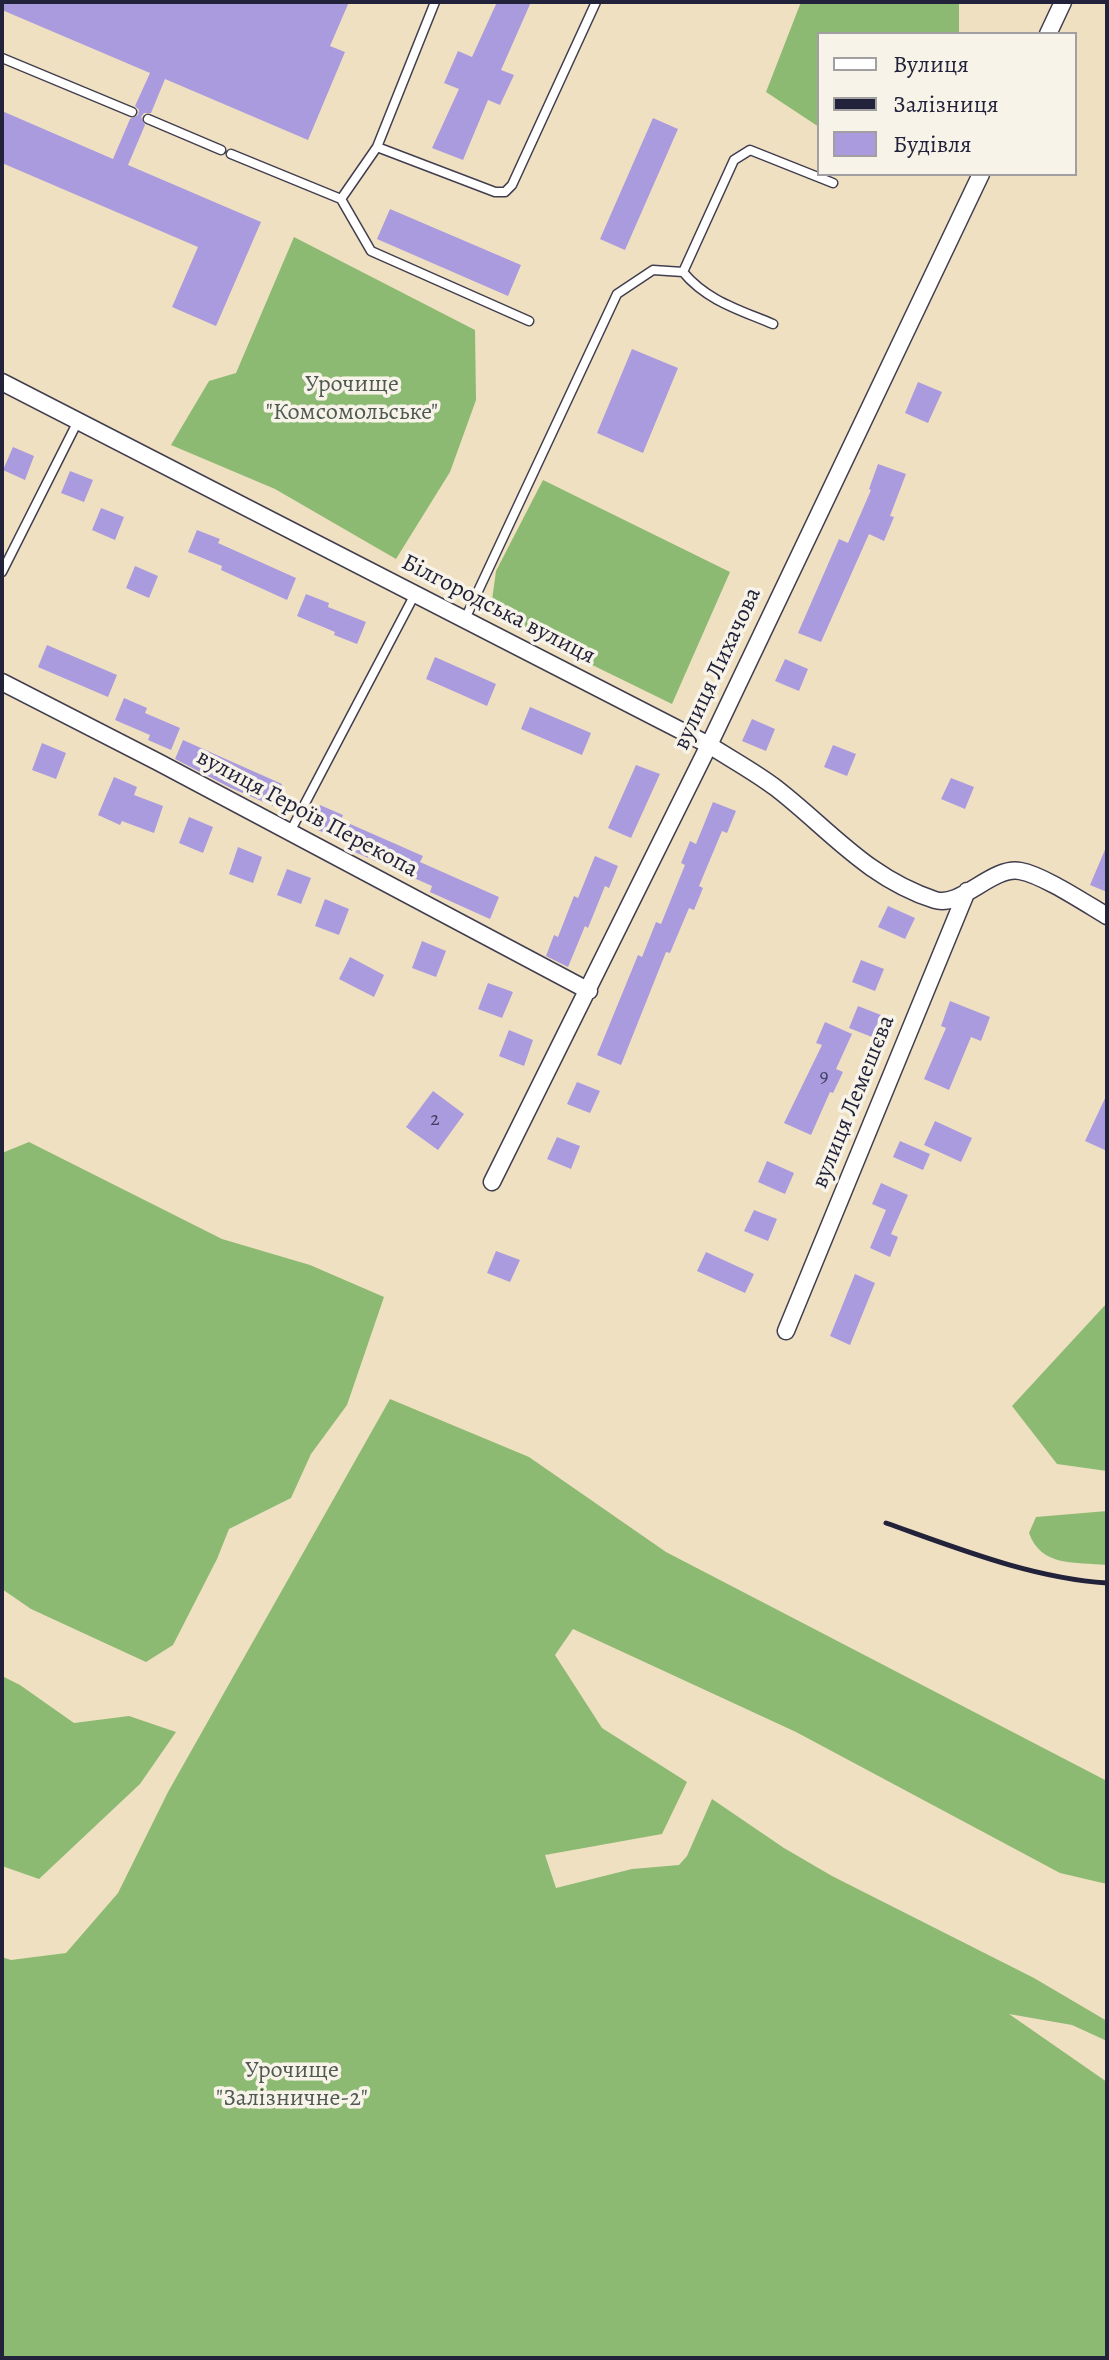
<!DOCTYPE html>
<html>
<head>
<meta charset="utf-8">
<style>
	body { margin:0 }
	#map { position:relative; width:1109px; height:2360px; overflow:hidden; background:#f0e0c2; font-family:Alegreya,serif }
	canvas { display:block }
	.frame { position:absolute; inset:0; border:4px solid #22223b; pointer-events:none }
	.legend { position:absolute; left:817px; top:32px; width:260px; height:144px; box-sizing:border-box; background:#f7f3e8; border:2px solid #a29fa3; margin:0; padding:10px 14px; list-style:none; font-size:24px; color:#22223b }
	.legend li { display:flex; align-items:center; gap:16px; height:40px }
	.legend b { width:40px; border:2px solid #a29fa3 }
</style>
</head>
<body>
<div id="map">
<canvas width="1109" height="2360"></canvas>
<div class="frame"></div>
<ul class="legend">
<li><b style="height:10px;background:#fff"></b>Вулиця</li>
<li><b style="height:10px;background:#22223b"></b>Залізниця</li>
<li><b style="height:22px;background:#a99bde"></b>Будівля</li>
</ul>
</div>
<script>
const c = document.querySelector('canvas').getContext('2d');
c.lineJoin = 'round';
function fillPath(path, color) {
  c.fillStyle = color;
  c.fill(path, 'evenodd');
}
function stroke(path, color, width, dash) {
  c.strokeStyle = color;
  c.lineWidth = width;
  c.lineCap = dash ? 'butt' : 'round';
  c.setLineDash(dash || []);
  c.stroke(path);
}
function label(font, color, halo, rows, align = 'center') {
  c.font = font + ' Alegreya,serif';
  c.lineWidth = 7;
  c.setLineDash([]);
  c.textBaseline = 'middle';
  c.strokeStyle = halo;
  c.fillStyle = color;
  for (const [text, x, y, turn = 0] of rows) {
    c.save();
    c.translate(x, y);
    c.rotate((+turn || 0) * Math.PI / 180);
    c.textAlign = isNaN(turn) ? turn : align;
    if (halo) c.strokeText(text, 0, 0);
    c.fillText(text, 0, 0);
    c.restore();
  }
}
fillPath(new Path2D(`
	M801 2H959V34H819V127L766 92Z
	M294 237 475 330 476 400 450 472 396 559 275 489 171 445 209 381 236 373Z
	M543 480 730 572 672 704 490 615 496 571Z
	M29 1142 222 1239 310 1265 384 1297 347 1405 311 1454 291 1498 229 1529 217 1559 173 1645 146 1662 31 1609 2 1589V1153Z
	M1107 1303V1471L1057 1464 1012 1406Z
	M390 1399 529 1457 666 1552 1107 1781V1884L1060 1873 796 1732 573 1629 555 1655 602 1728 687 1782 662 1834 545 1855 556 1888 632 1869 679 1865 687 1856 712 1799 784 1848 832 1876 1034 1978 1107 2021V2041L1072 2025 1009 2014 1107 2082V2358H2V1957L11 1960 66 1953 118 1893 168 1792Z
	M1107 1511V1565C1075 1562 1041 1567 1029 1533L1036 1517Z
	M2 1676 20 1685 74 1723 129 1716 176 1732 140 1784 39 1879 2 1866Z`), '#8cba72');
fillPath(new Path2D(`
	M2 2H349L330 46 345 52 308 140 165 79 151 113H144L141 117 145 125 128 165 261 222 216 326 172 307 198 247 2 163V111L113 159 130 119 138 115 139 110 135 106 150 73 2 10Z
	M497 2H531L501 70 514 75 500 105 488 100 463 160 432 148 459 89 444 83 458 51 472 57Z
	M653 118 678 129 625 250 600 239Z
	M390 209 521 265 508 296 377 239Z
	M632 349 678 368 643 453 597 433Z
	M918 382 942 392 928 423 905 413Z
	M13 447 34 456 25 480 3 470Z
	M878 464 906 474 890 516 894 517 884 541 869 534 821 642 798 633 839 539 848 543 871 490 869 489Z
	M70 471 93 480 84 502 61 493Z
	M101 508 124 517 115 540 92 530Z
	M197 530 220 539 218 543 296 578 287 600 221 570 222 566 188 552Z
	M135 566 158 576 149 598 126 588Z
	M306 594 329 603 328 607 366 622 357 644 334 635 335 632 297 616Z
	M47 645 117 675 108 697 38 667Z
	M435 657 496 684 487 706 426 679Z
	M785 659 808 669 799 691 775 681Z
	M124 698 147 708 145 713 180 728 171 750 148 740 150 735 115 720Z
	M530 707 591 733 582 755 521 729Z
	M752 719 775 729 766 751 742 741Z
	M183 740 282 784 273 806 231 788 175 759Z
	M42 743 66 753 56 779 32 770Z
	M833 745 856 754 847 776 824 767Z
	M636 765 660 774 631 838 608 828Z
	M114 777 137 787 134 795 163 806 154 833 122 821 120 825 98 815Z
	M951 778 974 787 965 809 941 799Z
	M713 802 736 811 727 833 722 831 699 886 703 888 694 910 689 908 670 953 666 952 621 1065 597 1055 638 955 642 957 656 922 661 924 685 865 681 863 690 841 696 844Z
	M320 805 343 815 341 820 423 856 420 862 499 897 490 919 430 892 432 886 348 849 350 844 311 827Z
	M189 817 213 827 203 853 179 843Z
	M1107 845V892L1090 885Z
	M238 847 262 857 253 883 229 874Z
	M595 856 618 866 609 888 605 886 588 928 585 926 568 967 546 956 554 935 558 937 574 896 578 898Z
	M287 869 311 878 301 904 277 895Z
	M325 899 349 909 339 935 315 926Z
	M888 906 915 918 905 939 878 927Z
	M422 941 446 951 436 977 412 968Z
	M350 957 384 975 374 997 339 979Z
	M861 960 884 969 875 991 852 982Z
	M488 983 513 992 502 1018 478 1009Z
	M950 1001 990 1017 981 1041 971 1037 949 1090 924 1079 946 1028 941 1026Z
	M858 1006 881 1015 872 1037 849 1028Z
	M825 1022 852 1034 836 1069 843 1072 833 1093 830 1092 811 1135 784 1123 822 1045 816 1043Z
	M509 1030 533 1040 524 1066 499 1056Z
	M577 1082 600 1091 590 1113 567 1104Z
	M433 1091 464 1114 438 1150 406 1127Z
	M1107 1094V1151L1085 1141Z
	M935 1121 972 1138 961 1162 924 1145Z
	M557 1137 580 1146 571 1169 547 1159Z
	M900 1141 930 1154 923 1170 893 1157Z
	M767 1161 794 1173 785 1194 758 1182Z
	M881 1183 908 1195 891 1234 898 1237 890 1257 870 1248 886 1210 872 1204Z
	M754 1210 777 1219 768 1241 744 1231Z
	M496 1251 520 1260 510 1282 487 1273Z
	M706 1252 754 1274 745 1293 697 1271Z
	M855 1274 875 1283 850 1345 830 1336Z`), '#a99bde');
const lane = new Path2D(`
	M2 58 132 112
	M148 119 221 150
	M377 147 495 192H505L512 185 596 2
	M231 154 341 199 377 147 435 2
	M341 199 371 251 529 321
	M683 272C707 301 740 310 773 324
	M2 572 78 421
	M465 619 617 294 653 270 683 272 734 160 750 150 833 183
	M290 832 415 594`);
const street = new Path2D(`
	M1048 34 1063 2
	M2 382 709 745C731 759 755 772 776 788 829 829 867 878 935 900 961 908 992 866 1020 871 1043 875 1085 903 1107 916
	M2 682 158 762 589 991
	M492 1182 709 745 981 174
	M786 1331 967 891`);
stroke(lane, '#413e4f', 11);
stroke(street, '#413e4f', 19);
stroke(lane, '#fff', 8);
stroke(street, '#fff', 16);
stroke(new Path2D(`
	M886 1523C957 1548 1031 1578 1107 1583`), '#22223b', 5);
label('20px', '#444064', null, [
	["9",824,1077],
	["2",435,1120]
]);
label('24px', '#4d5951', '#f7f3e8', [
	["Урочище",352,385],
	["\"Комсомольське\"",352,413],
	["Урочище",292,2071],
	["\"Залізничне-2\"",292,2099]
]);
label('24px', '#22223b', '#f7f3e8', [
	["Білгородська вулиця",498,610,27],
	["вулиця Лихачова",718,669,-65],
	["вулиця Героїв Перекопа",307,814,28],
	["вулиця Лемешєва",854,1102,-68]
]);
</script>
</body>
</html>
